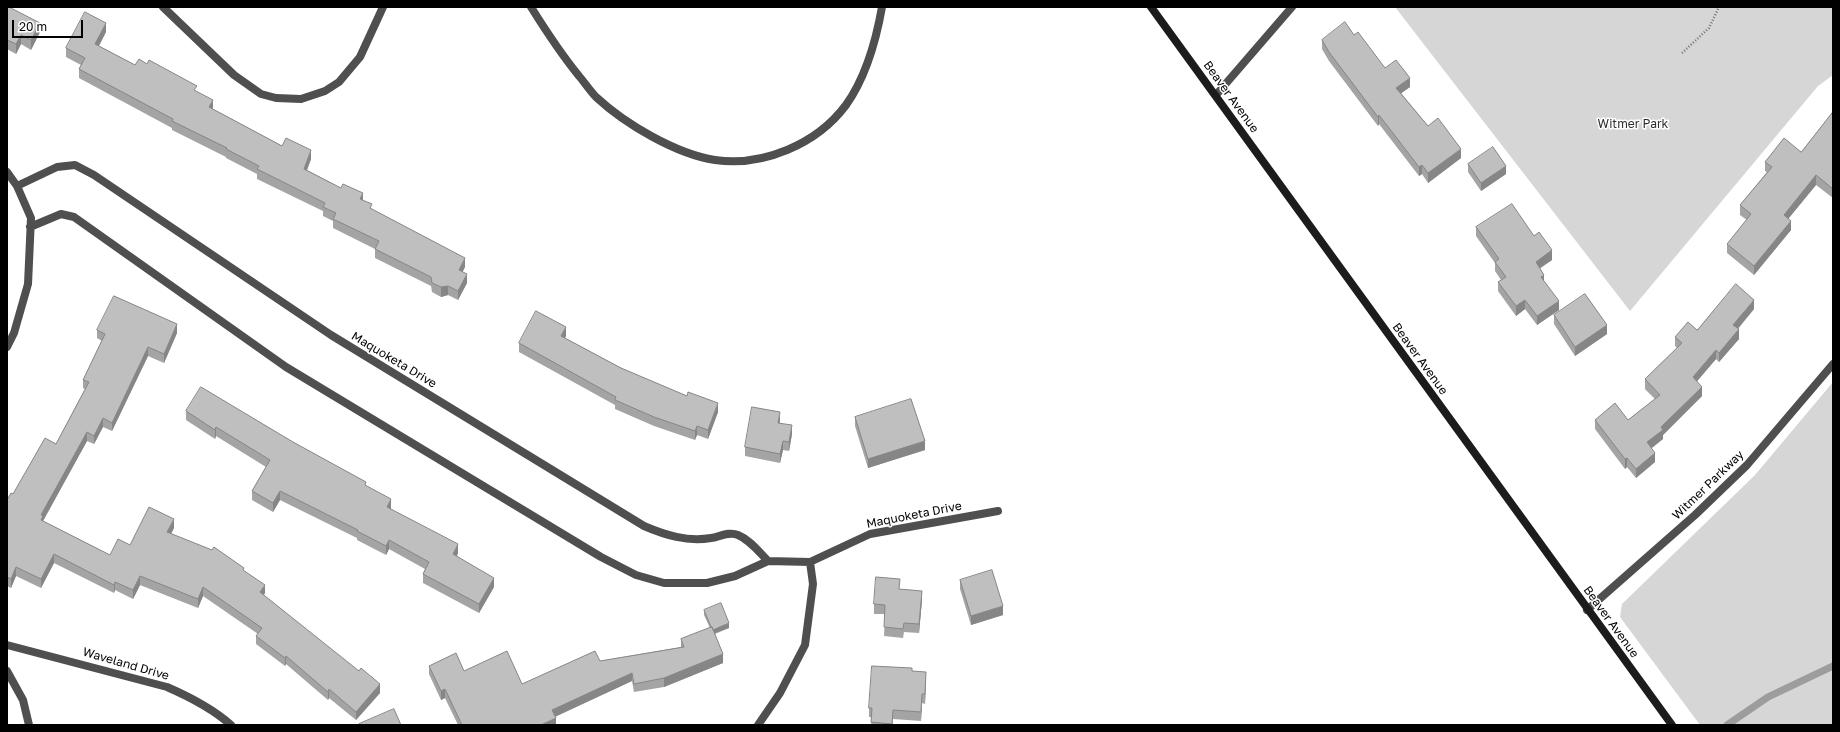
<!DOCTYPE html>
<html>
<head>
<meta charset="utf-8">
<style>
	body { margin:0 }
	#map { position:relative; width:1840px; height:732px; overflow:hidden; background:#fff; font-family:"Golos Text",sans-serif }
	canvas { display:block }
	.frame { position:absolute; inset:0; border:8px solid #000; pointer-events:none }
	.scale { position:absolute; left:12px; top:20px; width:71px; height:18px; box-sizing:border-box; border:2px solid #000; border-top:0; padding-left:5px; font-size:12px; line-height:14px; white-space:nowrap; color:#000; -webkit-text-stroke:3px #fff; paint-order:stroke }
</style>
</head>
<body>
<div id="map">
<canvas width="1840" height="732"></canvas>
<div class="frame"></div>
<div class="scale">20 m</div>
</div>
<script>
const c = document.querySelector('canvas').getContext('2d');
c.lineJoin = 'round';
function fillPath(path, color) {
  c.fillStyle = color;
  c.fill(path, 'evenodd');
}
function stroke(path, color, width, dash) {
  c.strokeStyle = color;
  c.lineWidth = width;
  c.lineCap = dash ? 'butt' : 'round';
  c.setLineDash(dash || []);
  c.stroke(path);
}
function label(font, color, halo, rows, align = 'center') {
  c.font = font + ' "Golos Text",sans-serif';
  c.lineWidth = 3;
  c.setLineDash([]);
  c.textBaseline = 'middle';
  c.strokeStyle = halo;
  c.fillStyle = color;
  for (const [text, x, y, turn = 0] of rows) {
    c.save();
    c.translate(x, y);
    c.rotate((+turn || 0) * Math.PI / 180);
    c.textAlign = isNaN(turn) ? turn : align;
    if (halo) c.strokeText(text, 0, 0);
    c.fillText(text, 0, 0);
    c.restore();
  }
}
fillPath(new Path2D(`
	M1395 7H1833V75L1818 86 1630 311Z
	M1833 382V725H1700L1620 617 1622 604 1755 475Z`), '#d6d6d6');
stroke(new Path2D(`
	M1727 725 1768 697 1833 666`), '#9d9d9d', 7);
stroke(new Path2D(`
	M1682 53 1709 28 1719 7`), '#717171', 2.5, [1, 2]);
stroke(new Path2D(`
	M163 7 234 75 261 94 276 98 301 99 325 91 339 82 360 57 383 7
	M531 7C546 31 561 54 579 76 585 83 590 91 596 97 625 124 676 154 715 160 763 167 817 144 846 105 866 77 876 41 882 7
	M1216 95 1292 7
	M7 172 17 186 31 218 28 284 14 333 7 347
	M17 186 57 167 75 165 94 175 331 335 644 526C665 535 687 542 711 538 719 537 729 531 738 535 750 540 759 552 768 561
	M30 227 61 214 74 217 286 367 601 557 636 575 664 583H707L735 576 768 561 810 562 870 534 998 511
	M1587 610 1695 515 1747 465 1833 364
	M7 645 167 687C190 697 212 708 231 725
	M7 671 23 700 29 725
	M758 725 780 693 805 645 813 584 810 562`), '#4f4f4f', 8);
stroke(new Path2D(`
	M1151 7 1672 725`), '#1c1c1c', 8);
fillPath(new Path2D(`
	M7 7H11V8L40 32 31 50 21 44 16 54 7 49Z
	M106 32 99 46 135 65 197 92 213 109 282 146 311 159 307 170 363 200 372 209 465 267 462 272 467 283 458 300 448 295 441 297 432 292 431 286 375 258V249L333 228V221L323 216V211L257 179V174L226 158V157L172 130V128L79 78V69L81 65 66 57V48Z
	M1354 35 1385 68 1410 87 1401 93 1428 126 1461 158 1428 183 1422 174 1419 176 1379 124 1378 126 1329 61 1322 49V40Z
	M1833 112V198L1816 185 1788 219 1791 230 1754 275 1727 253V244L1747 220 1740 215V205L1767 172 1765 171V162L1801 152Z
	M1468 164 1506 174 1481 191 1468 172Z
	M1476 227 1534 236 1552 260 1540 268 1544 281 1559 310 1537 325 1525 309 1516 316 1498 291V282L1501 280 1495 271V263L1476 236Z
	M1754 309 1738 329 1739 339 1719 362 1716 359 1697 381 1702 396 1663 435V439L1651 448 1655 462 1636 478 1627 467 1625 469 1595 429V420H1628L1655 399 1645 389V379L1677 348 1675 346V337Z
	M1554 315 1607 334 1575 356 1554 324Z
	M97 330 177 333 164 363 148 356 112 431 103 427 94 444 87 441 43 521 110 555 130 545 174 528 171 534 244 571 265 593 264 595 380 693 356 720 329 698 328 700 286 664 285 666 256 644V636L258 634 203 596 198 608 140 585 133 599 115 590 114 593 54 563 41 588 16 576 11 588 7 586V500L13 494 56 444 85 389 83 388V380L102 341 97 338Z
	M566 336 565 338 621 368 718 412 708 439 697 435 695 440 654 426 615 409V405L519 352V343Z
	M186 411 293 442 366 486 391 508V509L458 553 457 556 494 587 479 613 423 583V574L425 569 389 549 386 555 357 540V538L280 500 273 512 252 500V491L266 467 216 436 215 439 186 420Z
	M855 417 925 450 868 468 855 426Z
	M780 421 779 423 792 434 789 451 783 450 780 463 745 456V447Z
	M960 580 1003 615 971 625 960 589Z
	M900 589 922 600 919 633 904 632 903 638 884 636 885 614H874V604Z
	M704 610 729 628 715 634 723 663 664 687 634 692 632 681 555 717 556 725H458L445 698 441 700 429 674V666L464 671 522 684 600 661 681 647V639L710 628 704 615Z
	M912 671 926 681 925 704 922 703 921 721 893 719V725H871V717H869V708Z`), '#a4a4a4');
fillPath(new Path2D(`
	M40 23V32L31 50V40Z
	M106 23V32L95 53V44Z
	M21 35V44L16 54V44Z
	M1410 78V87L1396 97V88Z
	M213 100V109L209 107Z
	M1379 115V124L1378 126V117Z
	M1461 149V158L1428 183V173Z
	M311 150V159L304 178V169Z
	M1422 165V174L1419 176V167Z
	M1506 166V174L1481 191V183Z
	M1816 175V185L1784 224V215Z
	M363 193V202L360 199Z
	M1791 221V230L1754 275V266Z
	M1552 250V260L1536 271V262Z
	M465 258V267L459 279V270Z
	M467 274V283L458 300V291Z
	M1544 275V284L1541 277Z
	M448 286V295L441 297V287Z
	M1525 300V309L1516 316V306Z
	M1754 300V309L1733 334V325Z
	M1559 301V310L1537 325V316Z
	M177 324V333L164 363V354Z
	M1607 325V334L1575 356V347Z
	M566 327V336L561 345V336Z
	M1739 329V339L1719 362V353Z
	M148 347V356L112 431V423Z
	M1716 350V359L1693 386V377Z
	M1702 387V396L1663 435V439L1647 452V442L1661 427Z
	M718 403V412L708 439V430Z
	M780 412V421L778 432V423Z
	M103 418V427L94 444V436Z
	M792 425V434L789 451V442Z
	M697 426V435L695 440V431Z
	M216 427V436L215 439V430Z
	M87 432V441L43 521 41 528V515Z
	M783 441V450L780 463V454Z
	M925 441V450L868 468V459Z
	M1655 453V462L1636 478V469Z
	M1627 458V467L1625 469V459Z
	M280 491V500L273 512V503Z
	M391 499V508L387 516V507Z
	M174 519V528L167 541V532Z
	M389 540V549L386 555V546Z
	M458 544V553L453 563V554Z
	M54 554V563L41 588V579Z
	M16 567V576L11 588V579Z
	M140 576V585L133 599V590Z
	M494 578V587L479 613V604Z
	M115 582V590L114 593V585Z
	M265 585V593L260 600V592Z
	M203 587V596L198 608V599Z
	M922 591V600L919 633V624Z
	M1003 606V615L971 625V616Z
	M729 623V628L712 634V630Z
	M723 654V663L664 687V678Z
	M286 656V664L285 666V658Z
	M926 672V681L925 704V694Z
	M632 673V681L552 718V710Z
	M380 684V693L356 720V712Z
	M329 689V698L328 700V692Z
	M445 689V698L441 700V691Z
	M922 694V703L921 721V712Z
	M556 718V725H541Z`), '#868686');
const building = new Path2D(`
	M7 7H9L40 23 31 40 21 35 16 44 7 40Z
	M85 12 106 23 95 44 135 65 139 59 147 64 149 60 197 86 194 90 213 100 209 107 282 146 286 138 311 150 304 169 341 188 343 184 363 193 360 199 372 204 370 208 465 258 459 270 467 274 458 291 448 286 441 287 432 283 431 277 375 249 379 241 333 219 336 213 323 207 325 203 257 169 259 166 226 149 227 148 172 121 173 119 79 69 85 58 66 48Z
	M1345 22 1354 35 1358 32 1385 68 1396 60 1410 78 1396 88 1428 126 1438 118 1461 149 1428 173 1422 165 1419 167 1379 115 1378 117 1329 52 1322 40Z
	M1833 112V189L1816 175 1784 215 1791 221 1754 266 1727 244 1751 214 1740 205 1772 167 1765 162 1784 138 1801 152Z
	M1493 147 1506 166 1481 183 1468 164Z
	M1512 204 1534 236 1539 232 1552 250 1536 262 1544 275 1541 277 1559 301 1537 316 1525 300 1516 306 1498 282 1506 277 1495 262 1499 259 1476 227Z
	M1736 284 1754 300 1733 325 1739 329 1719 353 1716 350 1693 377 1702 387 1661 427 1663 430 1647 442 1655 453 1636 469 1627 458 1625 459 1595 420 1615 403 1628 420 1660 395 1645 379 1682 343 1675 337 1688 322 1697 330Z
	M1585 294 1607 325 1575 347 1554 315Z
	M114 296 177 324 164 354 148 347 112 423 103 418 94 436 87 432 41 515 43 516 41 520 110 555 118 539 130 545 149 507 174 519 167 532 212 550 214 547 244 568 243 570 265 585 260 592 359 671 361 668 380 684 356 712 329 689 328 692 286 656 285 658 256 636 262 628 203 587 198 599 140 576 133 590 115 582 114 585 54 554 41 579 16 567 11 579 7 577V500L11 493 13 494 45 438 56 444 89 382 83 380 105 334 97 330Z
	M536 311 566 327 561 336 621 368 687 396 688 392 718 403 708 430 697 426 695 431 654 417 615 400 616 397 519 343Z
	M201 387 293 442 366 482 365 485 391 499 387 507 458 544 453 554 494 578 479 604 423 574 429 562 389 540 386 546 357 531 358 530 280 491 273 503 252 491 270 460 216 427 215 430 186 411Z
	M911 399 925 441 868 459 855 417Z
	M752 407 780 412 778 423 792 425 789 442 783 441 780 454 745 447Z
	M992 570 1003 606 971 616 960 580Z
	M876 577 900 579 899 589 922 591 919 624 904 623 903 629 884 627 885 605 874 604Z
	M721 603 729 623 713 630 712 627H711L704 610Z
	M712 627 723 654 664 678 634 684 632 673 552 710 556 718 541 725H462L445 689 441 691 429 666 456 653 464 671 507 651 522 684 595 651 600 661 684 647 681 639Z
	M872 666 912 668V671L926 672 925 694H922L921 712 893 710 892 724 871 722 872 708H869Z
	M394 709 401 725H359V724Z`);
fillPath(building, '#bfbfbf');
stroke(building, '#868686', 1);
label('12px', '#000', '#fff', [
	["Beaver Avenue",1231,97,54],
	["Beaver Avenue",1420,359,54],
	["Maquoketa Drive",394,360,31],
	["Witmer Parkway",1708,485,-44],
	["Maquoketa Drive",914,515,-11],
	["Beaver Avenue",1611,622,54],
	["Waveland Drive",126,664,16]
]);
label('12px', '#2d2d2d', '#fff', [
	["Witmer Park",1633,124]
]);
</script>
</body>
</html>
